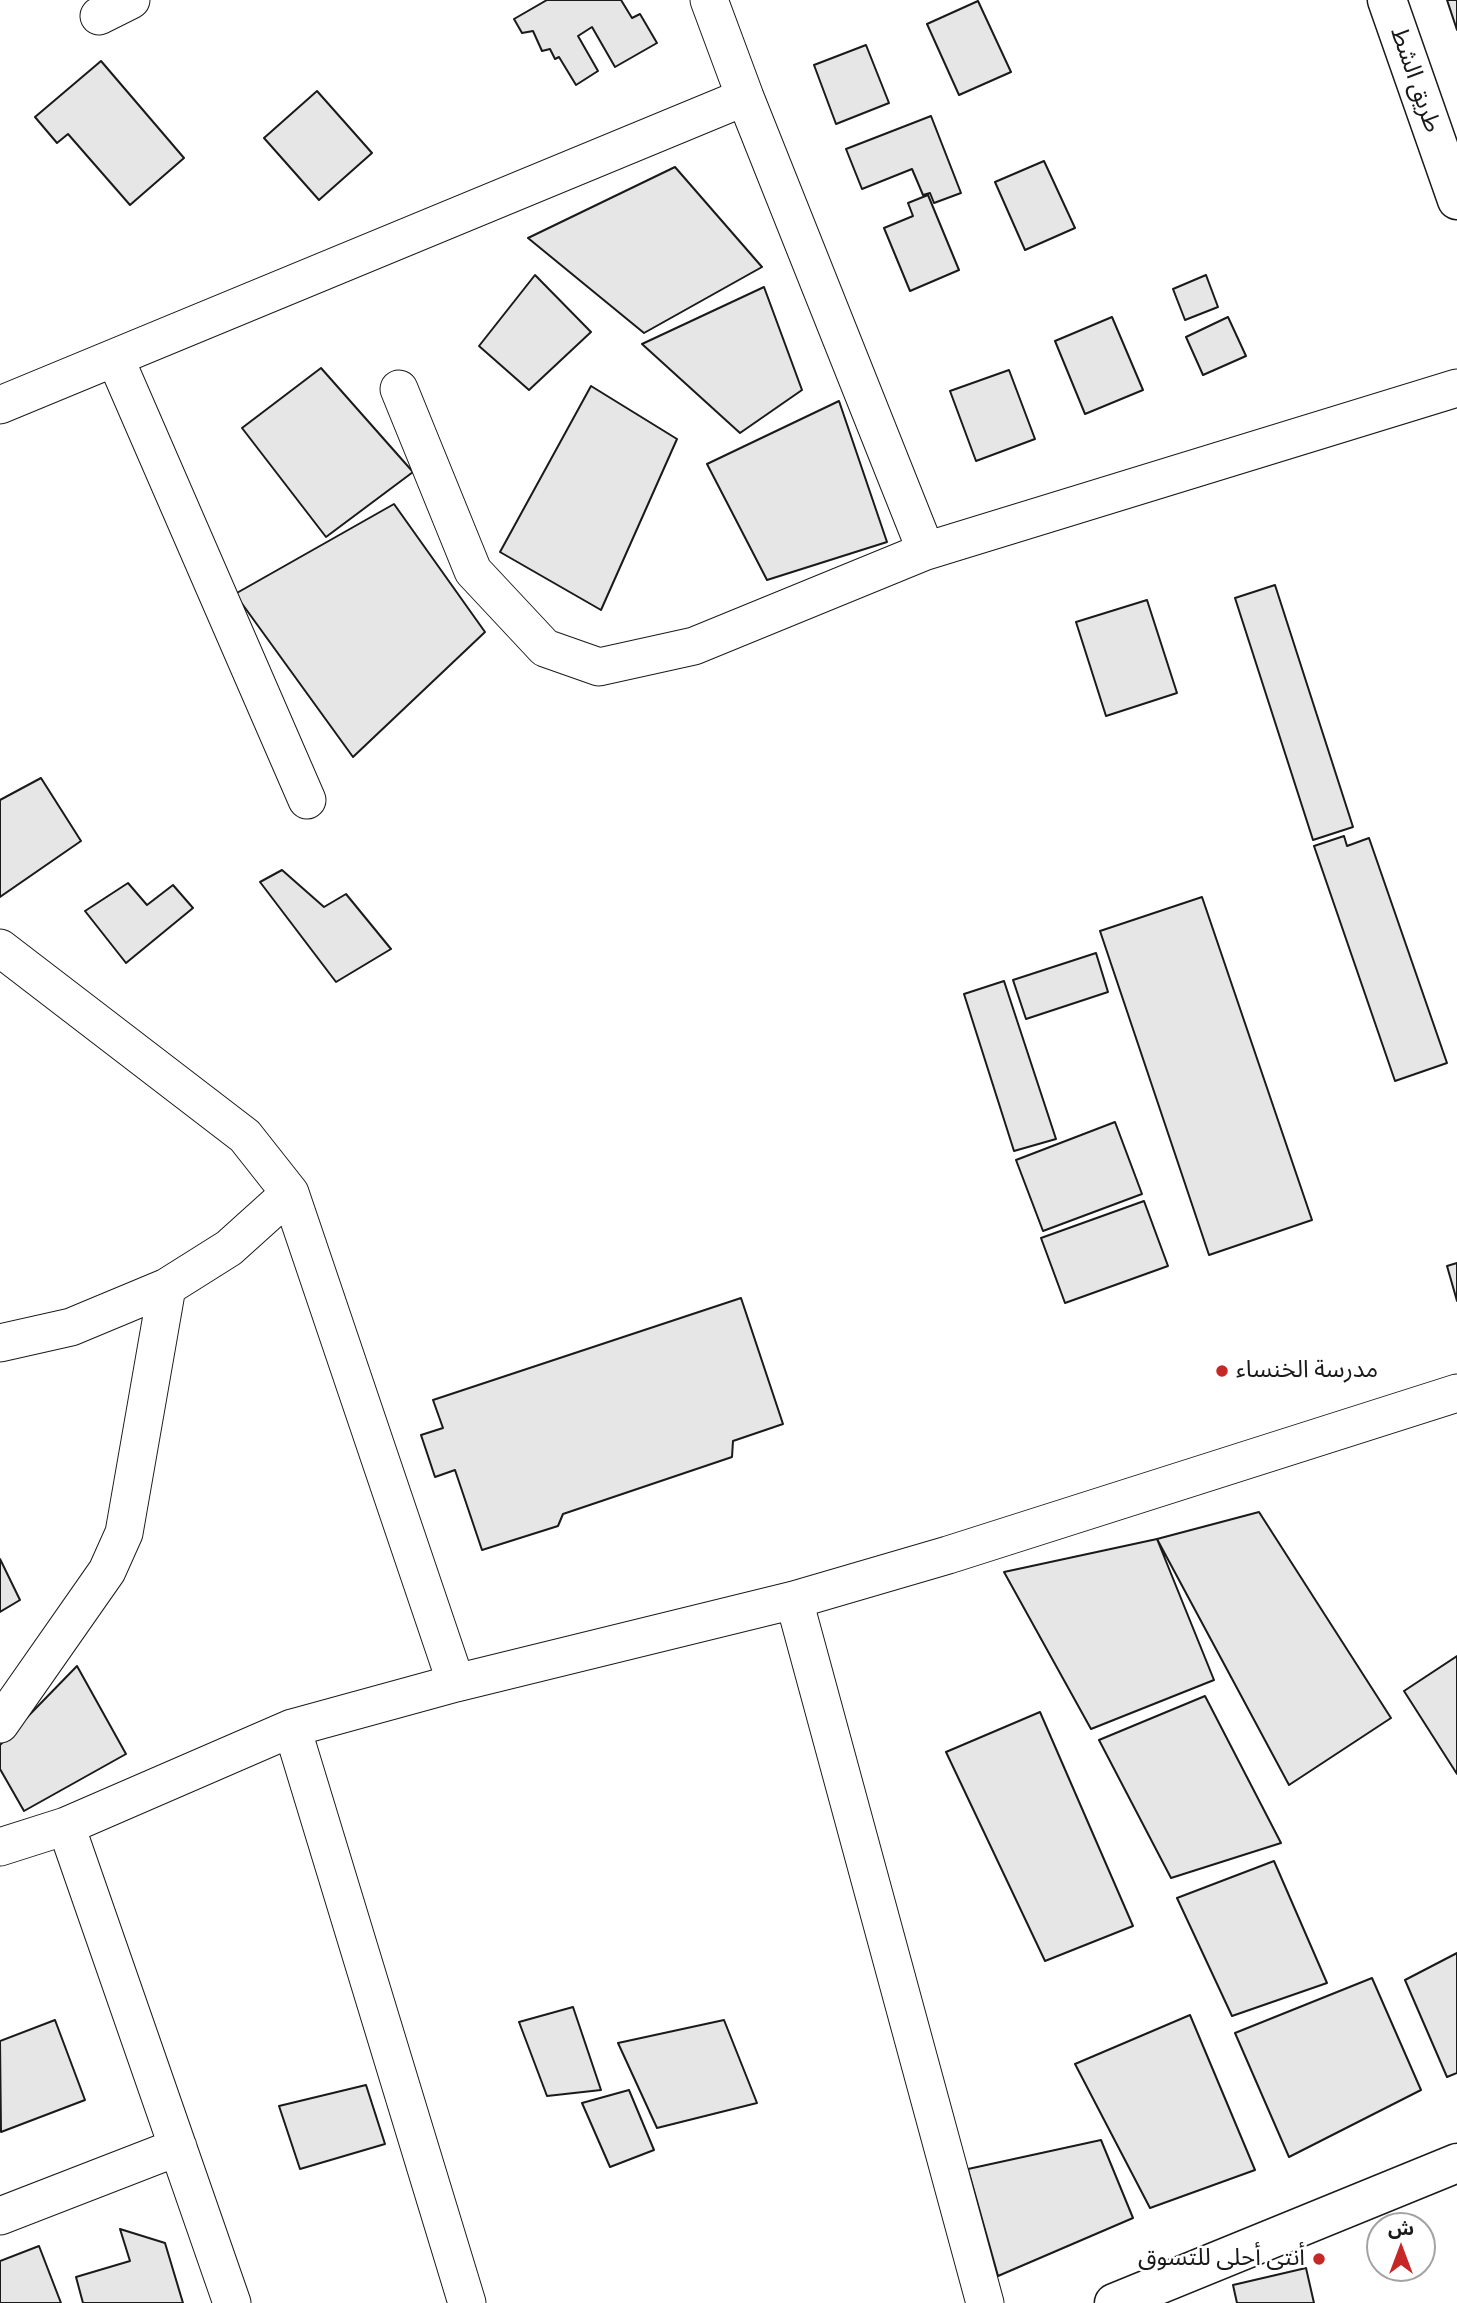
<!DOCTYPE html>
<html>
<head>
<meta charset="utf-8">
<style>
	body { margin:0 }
	#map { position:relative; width:1457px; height:2303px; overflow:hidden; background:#fff; font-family:"Archivo Narrow","Noto Sans Arabic",sans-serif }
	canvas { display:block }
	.north { position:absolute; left:1366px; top:2212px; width:70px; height:70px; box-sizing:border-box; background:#fff; border:2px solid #a3a3a3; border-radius:50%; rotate:0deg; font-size:19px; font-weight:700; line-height:28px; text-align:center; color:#1a1a1a }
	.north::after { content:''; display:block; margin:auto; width:24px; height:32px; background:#c62828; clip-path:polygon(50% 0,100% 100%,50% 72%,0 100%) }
</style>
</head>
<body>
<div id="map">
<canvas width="1457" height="2303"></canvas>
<div class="north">ش</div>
</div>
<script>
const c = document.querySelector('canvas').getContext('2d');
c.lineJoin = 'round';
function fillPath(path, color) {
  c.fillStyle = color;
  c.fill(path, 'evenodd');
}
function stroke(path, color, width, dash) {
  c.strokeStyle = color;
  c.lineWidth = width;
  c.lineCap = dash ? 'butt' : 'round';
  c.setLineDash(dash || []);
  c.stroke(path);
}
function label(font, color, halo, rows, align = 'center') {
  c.font = font + ' "Archivo Narrow","Noto Sans Arabic",sans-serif';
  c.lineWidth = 5;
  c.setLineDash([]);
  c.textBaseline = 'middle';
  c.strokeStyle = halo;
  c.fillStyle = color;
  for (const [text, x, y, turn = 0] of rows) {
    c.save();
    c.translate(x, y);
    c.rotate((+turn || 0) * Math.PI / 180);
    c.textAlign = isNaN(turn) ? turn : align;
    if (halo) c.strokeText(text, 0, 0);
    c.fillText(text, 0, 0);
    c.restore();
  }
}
const building = new Path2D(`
	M547 0H621L632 18 640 14 657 43 615 67 592 27 578 36 598 71 576 85 559 57 555 59 550 49 542 51 533 31 522 33 514 19Z
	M1447 0H1457V30Z
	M978 1 1011 72 959 95 927 24Z
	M866 45 889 103 836 124 814 65Z
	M101 61 184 158 130 205 68 134 57 143 35 117Z
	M317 91 372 153 319 200 264 138Z
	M931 116 961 193 934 203 930 193 923 195 912 169 862 189 846 149Z
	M1044 161 1075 228 1025 250 995 182Z
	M675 167 762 267 644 333 528 238Z
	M928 195 959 270 910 291 884 228 913 216 908 203Z
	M535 275 591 332 529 390 479 346Z
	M1206 275 1218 307 1185 320 1173 289Z
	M764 287 802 390 740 433 642 344Z
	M1112 317 1143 390 1085 414 1055 341Z
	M1228 317 1246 356 1203 375 1186 337Z
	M321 368 413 472 326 537 242 428Z
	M1009 370 1035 439 976 461 950 391Z
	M591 386 677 439 601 610 500 552Z
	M839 401 887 542 767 580 707 464Z
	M394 504 485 632 353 757 235 594Z
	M1275 585 1353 827 1313 840 1235 598Z
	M1147 600 1177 693 1106 716 1076 622Z
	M41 778 81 841 0 897V800Z
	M1344 836 1347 846 1369 838 1447 1063 1395 1081 1314 846Z
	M282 870 324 907 346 894 391 949 336 982 260 882Z
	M128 883 147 905 173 885 193 908 126 963 85 911Z
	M1202 897 1312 1220 1209 1255 1100 931Z
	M1096 953 1108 992 1026 1019 1013 980Z
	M1004 981 1056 1139 1014 1151 964 994Z
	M1115 1122 1142 1194 1043 1231 1016 1160Z
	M1144 1201 1168 1266 1065 1303 1041 1238Z
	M1457 1263V1301L1447 1266Z
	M741 1298 783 1424 733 1441 732 1457 563 1514 558 1526 482 1550 455 1470 435 1477 421 1435 443 1428 433 1400Z
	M1259 1512 1391 1718 1289 1785 1157 1539Z
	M1157 1539 1214 1680 1091 1729 1004 1572Z
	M0 1559 20 1600 0 1612Z
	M1457 1656V1774L1404 1691Z
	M77 1666 126 1754 24 1811 0 1769V1745Z
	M1205 1696 1281 1843 1171 1878 1099 1740Z
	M1040 1712 1133 1926 1045 1961 946 1752Z
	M1274 1861 1327 1983 1232 2016 1177 1898Z
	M1457 1953V2073L1447 2077 1405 1980Z
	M1372 1978 1421 2090 1289 2157 1235 2033Z
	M573 2007 601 2090 547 2096 519 2022Z
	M1190 2015 1255 2170 1150 2208 1075 2064Z
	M55 2020 85 2100 1 2132 0 2041Z
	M724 2020 757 2103 657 2128 618 2043Z
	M366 2085 385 2144 300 2169 279 2106Z
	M629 2090 654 2150 610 2167 582 2103Z
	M1101 2140 1133 2218 998 2276 968 2169Z
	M120 2229 165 2243 183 2303H83L76 2277 130 2261Z
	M39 2246 61 2303H0V2261Z
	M1306 2268 1314 2303H1237L1233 2285Z`);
fillPath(building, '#e6e6e6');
stroke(building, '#1a1a1a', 2);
const street = new Path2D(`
	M709 0 745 97 926 551
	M99 16 131 0
	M115 358 307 800
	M399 389 473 571 545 648 599 667 694 646 926 551 1457 388
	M0 405 745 97
	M0 948 245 1136 290 1193 456 1683
	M0 1343 71 1327 167 1287 229 1248 290 1193
	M794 1600 985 2303
	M0 1724 107 1571 124 1533 167 1287
	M292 1728 467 2303
	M66 1826 232 2303
	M0 1847 66 1826 292 1728 456 1683 794 1600 948 1555 1457 1393
	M0 2216 178 2147`);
const secondary = new Path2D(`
	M1387 0 1457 200
	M1114 2303 1457 2163`);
stroke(street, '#1a1a1a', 39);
stroke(secondary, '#1a1a1a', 41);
stroke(street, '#fff', 37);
stroke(secondary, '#fff', 38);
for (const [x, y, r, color] of [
	[1222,1371,7,"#c62828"],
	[1319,2259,7,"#c62828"]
]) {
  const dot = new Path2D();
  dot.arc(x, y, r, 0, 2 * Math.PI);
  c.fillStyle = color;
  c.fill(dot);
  stroke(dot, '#fff', 2.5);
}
label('24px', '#1a1a1a', '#fff', [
	["طريق الشط",1415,80,71]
]);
label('24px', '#1a1a1a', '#fff', [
	["مدرسة الخنساء",1236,1371],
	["أنتى أحلى للتسوق",1305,2259,"right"]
], 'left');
</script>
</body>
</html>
